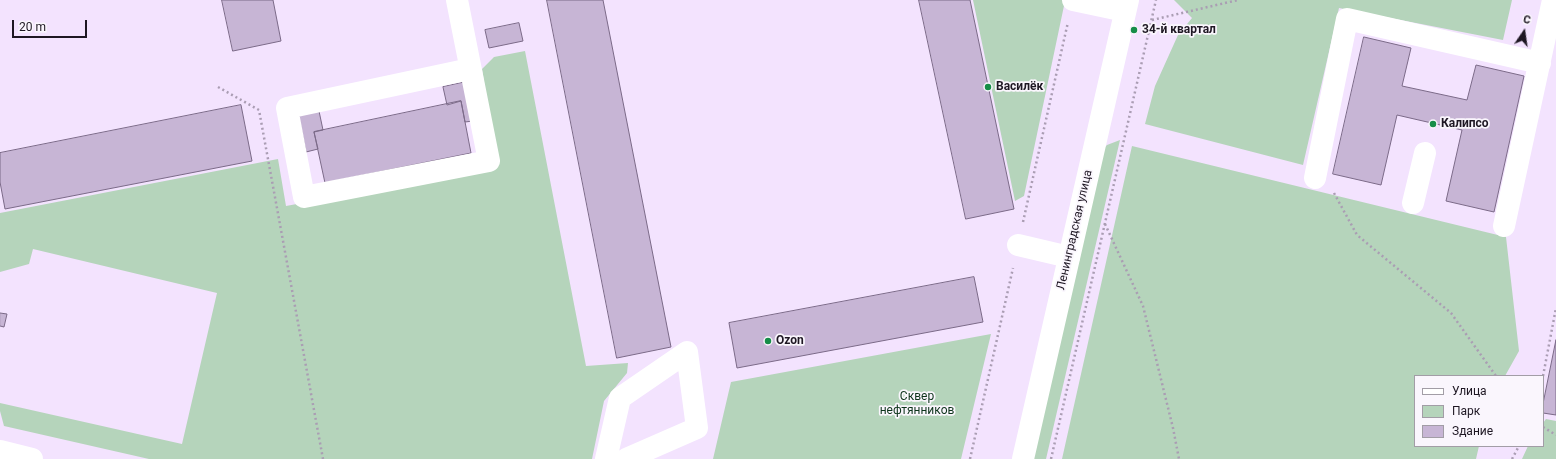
<!DOCTYPE html>
<html>
<head>
<meta charset="utf-8">
<style>
	body { margin:0 }
	#map { position:relative; width:1556px; height:459px; overflow:hidden; background:#f3e3fe; font-family:Roboto,sans-serif }
	canvas { display:block }
	.legend { position:absolute; left:1414px; top:375px; width:130px; height:72px; box-sizing:border-box; background:#faf6fd; border:1px solid #a29da6; margin:0; padding:5px 7px; list-style:none; font-size:12px; color:#1e1723 }
	.legend li { display:flex; align-items:center; gap:8px; height:20px }
	.legend b { width:20px; border:1px solid #a29da6 }
	.north { position:absolute; left:1504px; top:12px; width:40px; height:40px; -webkit-text-stroke:3px #faf6fd; paint-order:stroke; rotate:13deg; font-size:11px; font-weight:700; line-height:16px; text-align:center; color:#1e1723 }
	.north::after { content:''; display:block; margin:auto; width:14px; height:18px; background:#1e1723; clip-path:polygon(50% 0,100% 100%,50% 72%,0 100%) }
	.scale { position:absolute; left:12px; top:20px; width:75px; height:18px; box-sizing:border-box; border:2px solid #1e1723; border-top:0; padding-left:5px; font-size:12px; line-height:14px; white-space:nowrap; color:#1e1723; -webkit-text-stroke:3px #faf6fd; paint-order:stroke }
</style>
</head>
<body>
<div id="map">
<canvas width="1556" height="459"></canvas>
<ul class="legend">
<li><b style="height:5px;background:#fff"></b>Улица</li>
<li><b style="height:11px;background:#b5d4bb"></b>Парк</li>
<li><b style="height:11px;background:#c7b5d5"></b>Здание</li>
</ul>
<div class="north">С</div>
<div class="scale">20 m</div>
</div>
<script>
const c = document.querySelector('canvas').getContext('2d');
c.lineJoin = 'round';
function fillPath(path, color) {
  c.fillStyle = color;
  c.fill(path, 'evenodd');
}
function stroke(path, color, width, dash) {
  c.strokeStyle = color;
  c.lineWidth = width;
  c.lineCap = dash ? 'butt' : 'round';
  c.setLineDash(dash || []);
  c.stroke(path);
}
function label(font, color, halo, rows, align = 'center') {
  c.font = font + ' Roboto,sans-serif';
  c.lineWidth = 3.5;
  c.setLineDash([]);
  c.textBaseline = 'middle';
  c.strokeStyle = halo;
  c.fillStyle = color;
  for (const [text, x, y, turn = 0] of rows) {
    c.save();
    c.translate(x, y);
    c.rotate((+turn || 0) * Math.PI / 180);
    c.textAlign = isNaN(turn) ? turn : align;
    if (halo) c.strokeText(text, 0, 0);
    c.fillText(text, 0, 0);
    c.restore();
  }
}
fillPath(new Path2D(`
	M973 0H1063L1065 1 1024 196 1015 201Z
	M1174 0H1512L1503 40 1339 8 1303 165 1145 124 1155 86 1178 35 1192 18Z
	M525 51 586 366 628 363 627 373 604 401 592 459H149L4 426 0 411V403L182 444 217 293 33 249 29 264 0 272V213L278 159 286 206 497 167 482 69 494 57Z
	M1120 140 1046 459H1029L1100 152 1107 145Z
	M1132 146 1506 237 1519 351 1505 376H1415V446H1479L1476 459H1062Z
	M991 334 961 459H713L731 382Z
	M1546 419 1556 421V459H1522L1528 446H1543V423Z`), '#b5d4bb');
const building = new Path2D(`
	M222 0H273L281 41 233 51Z
	M547 0H603L671 347 617 358Z
	M919 0H970L1014 209 966 219Z
	M519 23 523 41 489 48 485 30Z
	M1364 37 1411 48 1402 86 1467 100 1476 65 1524 76 1494 212 1446 201 1462 130 1397 115 1381 185 1333 174Z
	M466 82 473 121 465 122 461 101 447 105 443 87Z
	M461 101 471 153 325 183 314 132Z
	M241 105 252 161 5 209 0 182V153Z
	M319 111 323 130 314 132 318 149 306 152 298 114Z
	M974 277 983 322 737 368 729 323Z
	M0 313 7 314 4 327 0 326Z
	M1556 340V415L1543 413V404Z`);
fillPath(building, '#c7b5d5');
stroke(building, '#7b6a88', 1);
stroke(new Path2D(`
	M1152 20 1238 0
	M218 87 259 110 323 459
	M1334 193 1357 235 1451 313 1496 376
	M1023 222 1068 22
	M1105 224 1143 306 1173 428 1179 459
	M1543 376 1556 308
	M1543 427 1556 435
	M970 459 1013 268
	M1051 459 1156 0
	M1512 459 1519 446`), '#aa9db3', 2.5, [2, 3]);
stroke(new Path2D(`
	M457 0 489 161 304 197 287 108 470 69
	M1073 0 1125 11
	M1315 178 1347 19 1540 63
	M1413 203 1425 153
	M1504 226 1553 0
	M1018 245 1069 257
	M606 459 620 398 687 352 697 428 626 459`), '#fff', 22);
stroke(new Path2D(`
	M0 451 32 459
	M1023 459 1128 0`), '#fff', 22);
for (const [x, y, r, color] of [
	[1134,30,4,"#158d48"],
	[988,87,4,"#158d48"],
	[1433,124,4,"#158d48"],
	[768,341,4,"#158d48"]
]) {
  const dot = new Path2D();
  dot.arc(x, y, r, 0, 2 * Math.PI);
  c.fillStyle = color;
  c.fill(dot);
  stroke(dot, '#faf6fd', 1.5);
}
label('bold 12px', '#1e1723', '#faf6fd', [
	["34-й квартал",1142,30],
	["Василёк",996,87],
	["Калипсо",1441,124],
	["Ozon",776,341]
], 'left');
label('12px', '#1e1723', '#faf6fd', [
	["Ленинградская улица",1075,230,-77]
]);
label('12px', '#0c331a', '#faf6fd', [
	["Сквер",917,397],
	["нефтянников",917,411]
]);
</script>
</body>
</html>
